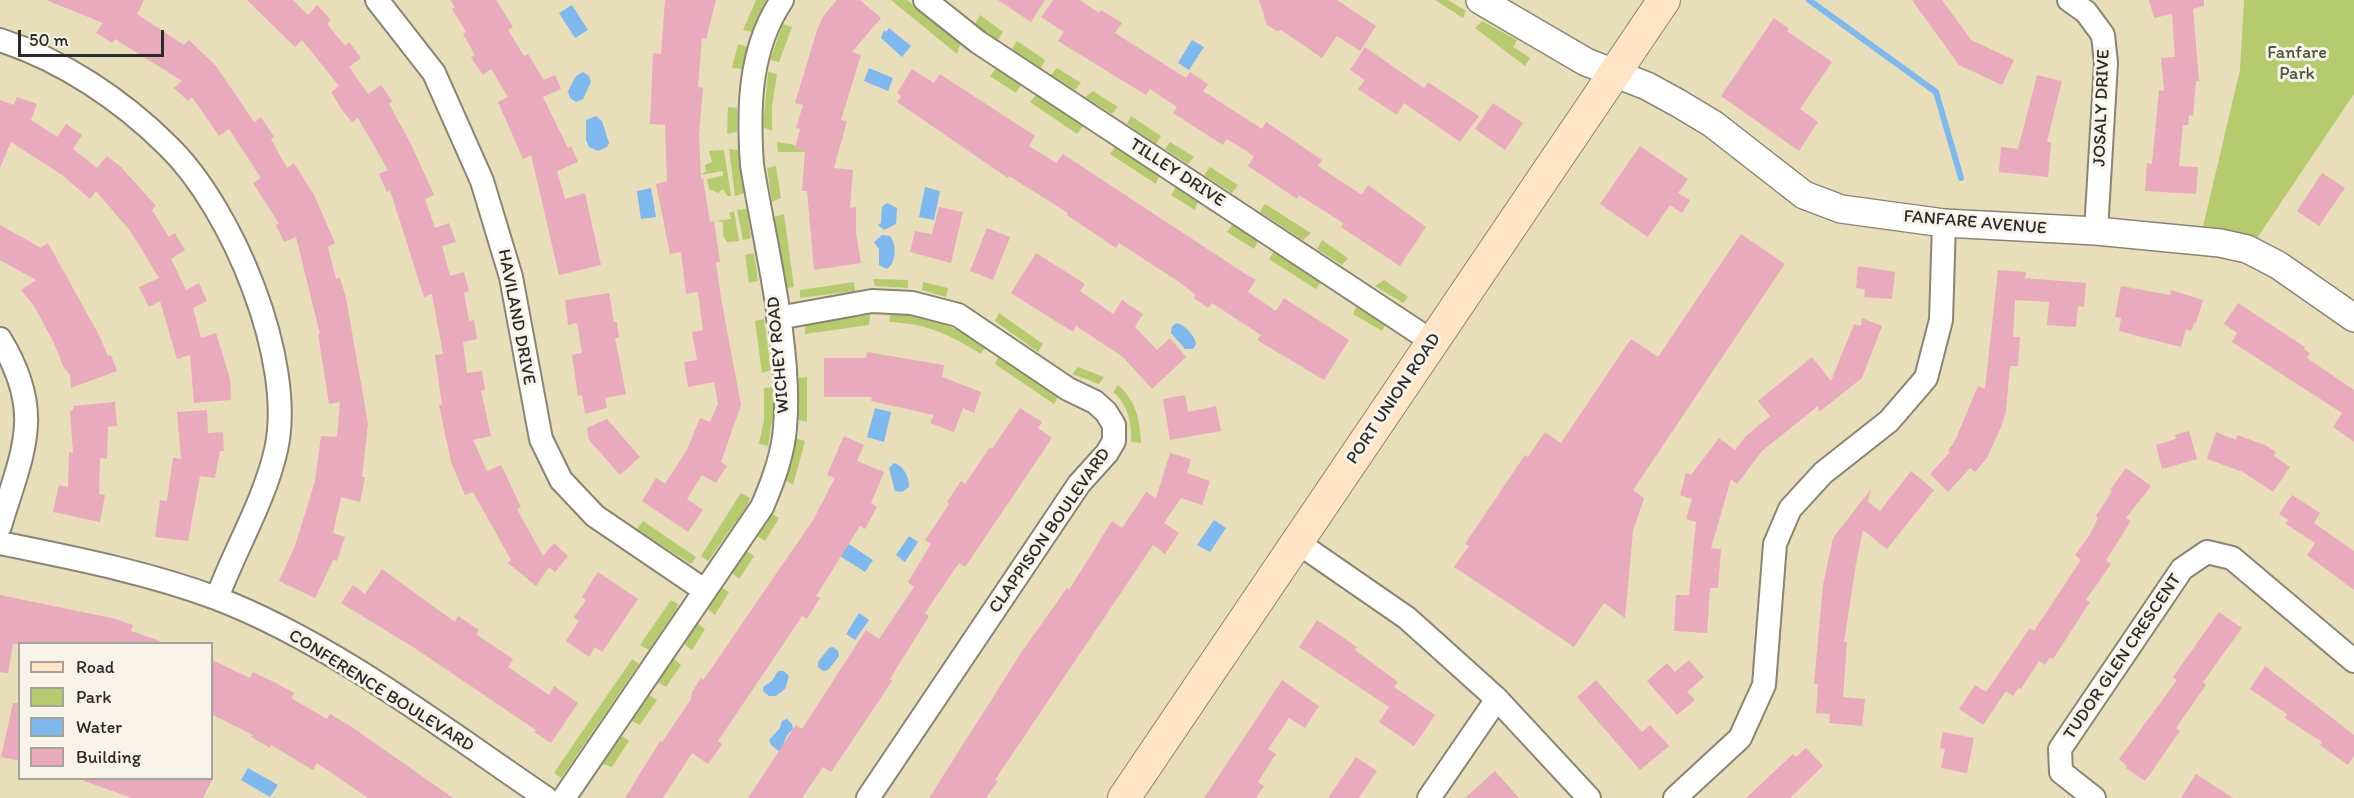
<!DOCTYPE html>
<html>
<head>
<meta charset="utf-8">
<style>
	body { margin:0 }
	#map { position:relative; width:2354px; height:798px; overflow:hidden; background:#e8deb9; font-family:Itim,sans-serif }
	canvas { display:block }
	.legend { position:absolute; left:18px; top:642px; width:195px; height:138px; box-sizing:border-box; background:#f7f3e8; border:2px solid #a5a39c; margin:0; padding:8px 10px; list-style:none; font-size:18px; color:#2b2b2b }
	.legend li { display:flex; align-items:center; gap:12px; height:30px }
	.legend b { width:30px; border:2px solid #a5a39c }
	.scale { position:absolute; left:18px; top:30px; width:146px; height:27px; box-sizing:border-box; border:3px solid #2b2b2b; border-top:0; padding-left:8px; font-size:18px; line-height:21px; white-space:nowrap; color:#2b2b2b; -webkit-text-stroke:4px #f7f3e8; paint-order:stroke }
</style>
</head>
<body>
<div id="map">
<canvas width="2354" height="798"></canvas>
<ul class="legend">
<li><b style="height:8px;background:#ffe4c6"></b>Road</li>
<li><b style="height:16px;background:#b6ca6e"></b>Park</li>
<li><b style="height:16px;background:#7db8ee"></b>Water</li>
<li><b style="height:16px;background:#e8aabc"></b>Building</li>
</ul>
<div class="scale">50 m</div>
</div>
<script>
const c = document.querySelector('canvas').getContext('2d');
c.lineJoin = 'round';
function fillPath(path, color) {
  c.fillStyle = color;
  c.fill(path, 'evenodd');
}
function stroke(path, color, width, dash) {
  c.strokeStyle = color;
  c.lineWidth = width;
  c.lineCap = dash ? 'butt' : 'round';
  c.setLineDash(dash || []);
  c.stroke(path);
}
function label(font, color, halo, rows, align = 'center') {
  c.font = font + ' Itim,sans-serif';
  c.lineWidth = 6;
  c.setLineDash([]);
  c.textBaseline = 'middle';
  c.strokeStyle = halo;
  c.fillStyle = color;
  for (const [text, x, y, turn = 0] of rows) {
    c.save();
    c.translate(x, y);
    c.rotate((+turn || 0) * Math.PI / 180);
    c.textAlign = isNaN(turn) ? turn : align;
    if (halo) c.strokeText(text, 0, 0);
    c.fillText(text, 0, 0);
    c.restore();
  }
}
fillPath(new Path2D(`
	M756 0H766L752 32 743 30Z
	M891 0H907L960 44 957 54Z
	M1435 0H1448L1466 11 1463 18Z
	M2244 0H2354V94L2253 244 2201 235 2240 70Z
	M980 15 1003 32 998 40 975 24Z
	M1482 21 1517 40 1513 47 1530 58 1525 66 1475 28Z
	M783 24 792 27 779 62 770 60Z
	M1017 41 1045 60 1041 68 1012 49Z
	M738 44 747 47 742 69 732 68Z
	M1057 68 1081 83 1075 90 1051 75Z
	M996 69 1021 85 1016 93 990 76Z
	M768 72 777 74 772 107V131L763 127Z
	M1093 91 1118 107 1112 114 1085 97Z
	M1036 95 1083 126 1077 134 1030 102Z
	M728 107 737 108V132L727 134Z
	M1131 116 1161 136 1156 144 1127 124Z
	M777 142 795 145V148L808 152H778Z
	M1170 142 1194 157 1188 164 1165 149Z
	M1115 147 1159 175 1156 184 1110 154Z
	M729 149 738 150 745 193 735 196Z
	M724 150 731 196H727L723 189 718 193 709 189 707 179 723 176V171L701 175 706 171 705 165 712 162 709 151Z
	M776 166 781 198 772 202 767 168Z
	M1210 167 1238 185 1232 193 1204 175Z
	M1176 187 1198 201 1195 210 1171 195Z
	M1265 204 1311 233 1303 240 1260 212Z
	M747 209 751 238 743 240 737 210Z
	M734 211 739 241 727 242 723 235V222L715 221 731 219 729 213Z
	M784 214 794 287 786 288 774 217Z
	M1233 224 1258 241 1254 249 1227 232Z
	M1322 240 1348 258 1342 265 1317 249Z
	M1274 251 1321 282 1316 289 1269 259Z
	M754 253 758 281 749 283 745 255Z
	M873 279 908 280V288L875 286Z
	M1384 280 1408 297 1403 303 1375 286Z
	M854 282 855 291 800 298V290Z
	M923 282 948 288 946 297 922 290Z
	M1357 305 1386 324 1382 331 1353 314Z
	M891 313C930 314 953 327 986 346L981 354C951 335 925 323 889 322Z
	M999 313 1043 344 1038 352 995 321Z
	M870 315 869 325 805 334V326L809 324Z
	M764 319 771 370 762 373 755 321Z
	M999 356 1059 395 1054 404 995 364Z
	M1078 367 1104 377 1099 384 1072 374Z
	M807 377V422L798 420V378Z
	M1118 385C1136 401 1140 419 1141 443L1131 442C1132 423 1128 404 1113 392Z
	M773 387V415L768 446 759 444 764 420V388Z
	M796 438 805 441 793 485 785 480Z
	M741 493 750 498 747 506 708 561 701 556Z
	M771 513 779 518 765 541 757 536Z
	M643 521 696 557 691 564 637 529Z
	M747 551 754 556 739 579 731 572Z
	M722 588 729 592 715 615 708 609Z
	M671 600 678 604 676 610 649 650 640 645Z
	M697 623 705 629 692 650 684 644Z
	M632 659 639 664 561 778 554 773Z
	M674 659 681 665 666 687 658 682Z
	M649 695 657 700 640 725 632 721Z
	M622 736 629 741 612 767 602 764Z`), '#b6ca6e');
fillPath(new Path2D(`
	M572 5 588 30 575 38 559 13Z
	M889 28 911 46 902 57 881 38 884 30 886 32Z
	M1192 40 1204 47 1189 70 1178 63Z
	M869 68 893 78 888 91 864 81Z
	M583 72 589 76 591 82 583 99 576 102 570 98 568 91 576 76Z
	M596 116 602 121 609 143 607 147 598 151 589 147 586 140V120Z
	M925 187 940 191 934 220 919 217Z
	M651 188 656 217 641 219 637 191Z
	M887 203 897 208 896 224 884 230 878 225 881 223 882 207Z
	M882 235 890 236C897 244 896 263 887 269L879 265V249L874 242Z
	M1176 323C1184 324 1195 336 1196 344L1193 349H1185L1171 333 1172 327Z
	M875 408 891 412 884 442 867 437Z
	M894 463C904 466 909 477 909 487L902 492 895 491 889 468Z
	M1214 520 1226 528 1210 552 1197 545Z
	M909 536 918 542 905 562 896 555Z
	M849 544 873 560 865 572 840 556Z
	M859 613 869 620 855 640 846 634Z
	M833 647 838 651 839 656 828 670 823 671 818 667V662L829 648Z
	M778 671H784L789 676 785 689 776 696H769L763 691V687L772 681Z
	M787 719 792 724 793 729 787 735 780 752 771 745 769 740 780 728 782 721Z
	M248 768 278 785 270 797 241 780Z`), '#7db8ee');
stroke(new Path2D(`
	M1809 0 1936 92 1961 178`), '#7db8ee', 6);
fillPath(new Path2D(`
	M46 0H144L137 14 184 45 189 40 216 66 254 122 261 117 274 137 271 139 287 168 294 163 314 195 335 243 328 247 336 279 340 278 346 298 368 424 362 477H365L360 502 341 497 333 533 345 537 337 561 333 560 315 598 279 581 295 546 315 481 321 436 337 437 340 402 329 404 318 334H320L296 237 284 242 276 225 279 224 253 183 261 178 229 129 219 136 192 97 188 101 174 88 182 81 115 39 112 43 96 33 103 23Z
	M247 0H293L308 15 317 5 331 20 327 24 345 46 349 42 361 58 349 67 368 94 381 85 392 101 389 104 411 144 434 195 425 199 435 228 449 223 456 242 442 246 450 276 464 272 469 291 464 293 469 321 474 320 477 339 463 342 467 373 482 371 485 390 481 391 491 436 473 440 487 471 501 465 521 507 517 509 543 556 554 543 568 556 555 572 549 567 536 586 508 563 511 560 473 492 465 495 451 462 439 405H442L435 355 443 354 432 294 424 297 390 190 387 192 379 174 388 170 358 118 352 122 342 110 331 92 339 86 302 40 295 47Z
	M450 0H496L513 27 508 30 524 56 528 54 544 80 555 75 561 89 543 97 568 148 571 146 578 162 557 171 565 199 585 193 601 265 559 275 531 155 523 159 498 102 508 97 491 69 483 75 471 57 475 55 463 34 466 32 452 9 455 7Z
	M665 0H716L706 39 702 38 698 87 703 88 699 134 701 179H703L710 222 714 221 720 262H716L721 298 741 405 721 462 727 466 716 483 702 475 687 499 703 510 688 532 642 501 656 478 665 484 687 450 700 418 710 422 718 404 714 382 688 387 684 362 697 360 692 332 703 330 698 292 686 294 681 252 670 254 656 184 667 181 665 125 650 124 653 53 661 54Z
	M837 0H860L881 18 852 52 861 55 841 120 847 121 834 168 853 170 850 208 856 207V232L861 263 814 270 807 191H802L805 151 795 148 800 129 796 128 803 105 795 103 817 30 824 15Z
	M998 0H1045L1031 22Z
	M1053 0H1080L1099 13 1101 10 1122 23 1115 33 1186 78 1190 72 1208 84 1203 91 1262 129 1266 122 1322 160 1318 166 1362 195 1368 185 1426 227 1400 266 1341 227 1343 223 1299 195 1297 199 1248 166 1254 156 1227 139 1223 145 1173 113 1177 107 1150 89 1146 95 1058 41 1064 32 1041 17Z
	M1259 0H1337L1376 26 1360 51 1337 36 1322 58 1281 30 1277 31 1267 25Z
	M1912 0H1942L1971 40 2014 60 2002 85 1959 65Z
	M2149 0H2204V6L2193 9 2199 81H2196L2193 116 2189 115 2188 125H2183L2179 166 2198 167 2196 194 2145 191 2147 163 2152 164 2159 90 2164 91 2161 58 2175 57 2172 14 2154 18Z
	M1774 18 1789 29 1787 31 1832 62 1800 109 1818 122 1799 151 1721 96Z
	M1365 47 1424 88 1428 82 1479 116 1460 142 1404 103 1397 115 1358 89 1365 80 1350 70Z
	M912 69 934 83 940 74 1035 136 1029 146 1056 163 1063 154 1247 275 1256 280 1248 292 1276 311 1284 298 1349 340 1324 380 1257 340 1261 335 1212 303 1208 308 1194 298 1196 295 1179 282 1119 243 1116 248 1067 215 1068 213 1009 176 1008 178 897 102 901 96 897 93Z
	M2037 75 2062 81 2047 142H2051L2048 177 1999 172 2001 147 2018 149Z
	M17 97 37 104 31 120 57 137 66 124 82 135 73 149 97 168 107 156 121 167 156 206 152 210 169 237 175 233 185 250 171 259 186 290 199 283 207 301 193 308 201 338 216 333 230 379 231 400 194 403 190 355 177 359 160 301 149 307 139 287 159 278 131 232 96 191 90 199 62 175 11 142 0 168V100L14 105Z
	M1493 103 1523 123 1505 150 1475 129Z
	M1640 146 1688 179 1678 193 1690 200 1682 213 1670 205 1648 237 1600 204Z
	M2322 173 2345 188 2319 226 2297 211Z
	M939 207 963 212 951 263 910 252 915 231 932 234Z
	M0 225 41 248 48 243 100 337 108 356 111 355 117 371 71 388 70 375 63 366 54 343 34 306 21 290 36 280 0 260Z
	M987 228 1010 237 993 280 970 271Z
	M1741 234 1785 264 1633 490 1644 498 1633 531 1625 618 1604 603 1574 647 1454 567 1469 546 1465 544 1525 455 1528 457 1545 432 1561 443 1631 339 1658 357Z
	M1036 253 1085 284 1080 291 1113 314 1122 300 1143 314 1135 327 1157 350 1170 338 1186 357 1152 389 1123 357 1076 326 1073 332 1011 293Z
	M1858 266 1895 272 1892 299 1864 297 1865 289 1856 288Z
	M1998 270 2026 272 2025 278 2086 283 2084 307 2078 306 2076 327 2047 325 2049 302 2015 300 2013 337H2020L2018 366H2010L2006 411 2001 427 1987 458 1975 472 1970 468 1948 492 1930 474 1950 452 1948 450 1954 443 1978 386 1985 389Z
	M2121 286 2170 295 2171 290 2203 300 2196 323H2194L2191 331 2186 329 2181 347 2119 331 2121 318 2115 317Z
	M609 293 614 322H617L619 338H615L626 394 605 398 607 408 585 414 582 395 578 396 572 355 582 353 577 323 568 325 565 300Z
	M2238 303 2305 347 2304 349 2310 353 2307 358 2354 390V442L2333 427 2342 413 2232 342 2237 333 2224 324Z
	M1862 318 1882 326 1862 378 1819 412 1818 406 1762 451 1737 484 1731 479 1711 548 1721 549 1718 588H1710L1707 633 1674 631 1676 595H1689L1696 522 1686 519 1692 499 1680 495 1686 473 1691 475 1719 438 1735 450 1746 436 1770 416 1758 401 1812 357 1831 381 1854 324 1861 326Z
	M867 352 944 365 942 377 981 392 974 413 963 408 954 432 930 423 934 415 871 401 872 397H824V358H866Z
	M1185 395 1188 412 1216 406 1221 431 1170 440 1163 399Z
	M115 402 117 426 108 427 107 459 100 458 99 494 105 495 100 522 53 512 59 485 68 487 69 452 73 453 70 411 73 410V406Z
	M1020 408 1042 422 1038 428 1052 438 965 567 959 563 925 613 929 616 890 679 892 681 831 772 823 767 802 798H748L796 725 802 729 866 630 879 639 914 587 908 582 931 544 925 540 949 504 947 502 961 481 965 484 990 447 992 449Z
	M207 410 208 433 223 432 224 451H220L215 478 200 476 188 541 155 537 160 500 167 501 173 458 181 459 177 412Z
	M607 419 640 457 620 475 589 440 587 428Z
	M2189 431 2197 459 2162 469 2156 445 2176 439 2175 435Z
	M2216 432 2236 440 2237 435 2265 445 2276 452 2274 456 2290 467 2273 492 2243 472 2207 459Z
	M844 436 864 445 857 461 884 472 871 503 877 507 865 529 860 526 816 596 820 598 807 619 802 616 753 689 718 741 722 744 708 764 692 753 663 798H625L660 741 662 742 691 699 692 692 701 678 703 680 713 666 813 520 835 478 827 475Z
	M1170 453 1191 459 1187 473 1210 481 1202 505 1181 498 1164 523 1179 533 1165 554 1153 545 995 780 998 781 986 798H929L1023 650 1067 588 1069 590 1112 521 1122 528 1146 492 1156 498Z
	M2126 468 2151 486 2126 518 2131 521 2106 560 2111 564 2086 600 2090 602 2053 659 2050 657 2045 665 2039 661 2021 689 2018 688 2013 696 2006 691 1983 725 1959 709 1975 685 1986 692 2030 628 2034 631 2081 560 2075 555 2089 536 2098 518 2096 516 2112 491 2110 490Z
	M1911 471 1934 490 1887 549 1863 530 1856 564 1844 642H1847L1843 697 1865 699 1862 726 1829 723 1830 714 1816 713 1818 684H1814L1823 585 1833 538 1871 489 1868 502 1880 511Z
	M2292 495 2320 513 2314 523 2354 551V590L2307 555 2315 543 2286 524 2288 520 2279 514Z
	M382 569 455 622 458 616 479 630 476 634 513 659 508 667 549 695 554 686 578 703 551 743 534 732 536 730 413 647 341 603 353 585 365 594Z
	M598 572 638 599 602 652 595 647 589 657 566 641 579 621 574 617 586 600 582 597Z
	M0 595 116 619 133 625 131 631 160 641V644H13L8 673 0 672Z
	M2219 612 2242 628 2203 682 2206 685 2176 728 2180 731 2145 781 2126 768 2127 766 2119 759 2177 680 2173 677Z
	M1317 620 1357 647 1355 650 1398 682 1394 687 1435 715 1414 746 1379 722 1389 707 1299 647Z
	M212 660 250 678 253 672 276 683 294 693 291 698 327 719 330 714 349 725 453 798H368L317 763 313 770 271 745 270 748 251 737 253 735 213 715Z
	M1689 660 1704 677 1687 692 1695 700 1677 715 1647 681 1667 663 1675 672Z
	M2265 666 2354 735V756L2348 765 2320 745 2322 742 2285 718 2287 714 2250 689Z
	M1282 680 1319 706 1305 728 1289 718 1268 749 1276 754 1258 782 1264 786 1256 798H1204Z
	M1596 680 1642 732 1650 725 1669 746 1640 770 1577 697Z
	M13 703H20V761L1 757Z
	M1943 732 1974 738 1967 773 1941 768 1945 749 1940 748Z
	M1806 748 1823 766 1790 798H1746L1793 754 1796 757Z
	M1356 757 1377 771 1359 798H1328Z
	M1495 771 1519 798H1465Z
	M2196 774 2208 782 2233 798H2181Z
	M85 778H213L203 798H132L84 781Z`), '#e8aabc');
const minor = new Path2D(`
	M377 0 434 73 482 181 511 277 541 439 561 480 595 516 704 590
	M925 0 978 42 1433 342
	M2069 0 2086 12 2103 35 2106 63 2096 231
	M0 40C62 60 122 100 168 146 232 208 296 361 276 450 264 502 235 549 217 598
	M778 318 872 301 912 303 958 315 1068 389 1095 402 1106 412 1114 425V441L1107 453 1079 484 868 798
	M0 339C45 413 23 450 0 526
	M1297 542 1407 618 1497 699 1589 798
	M0 543C73 558 146 572 216 598 331 642 444 729 546 798
	M564 798 762 507C773 482 783 455 785 428 792 348 765 246 752 165 748 108 749 49 782 0
	M1429 798 1497 699
	M1675 798 1740 738 1764 685 1775 544 1790 509 1823 473 1889 421 1926 378 1941 320 1944 223
	M2094 798 2061 772 2060 749 2182 569 2207 552 2232 558 2354 661`);
const tertiary = new Path2D(`
	M1480 0 1586 62 1647 86 1678 103 1713 124 1804 195 1841 209 1944 223 2096 231 2220 243 2247 249 2278 265 2354 318`);
const secondary = new Path2D(`
	M1124 798 1664 0`);
stroke(minor, '#8a8472', 26);
stroke(tertiary, '#8a8472', 30);
stroke(secondary, '#8a8472', 34);
stroke(minor, '#fff', 22);
stroke(tertiary, '#fff', 27);
stroke(secondary, '#ffe4c6', 32);
label('18px', '#4e533c', '#f7f3e8', [
	["Fanfare",2297,53],
	["Park",2297,74]
]);
label('18px', '#2b2b2b', '#f7f3e8', [
	["JOSALY DRIVE",2102,108,-88],
	["TILLEY DRIVE",1177,173,33],
	["FANFARE AVENUE",1975,223,5],
	["HAVILAND DRIVE",516,317,79],
	["WICHEY ROAD",779,355,-95],
	["PORT UNION ROAD",1394,399,-56],
	["CLAPPISON BOULEVARD",1050,531,-55],
	["TUDOR GLEN CRESCENT",2123,657,-56],
	["CONFERENCE BOULEVARD",381,691,32]
]);
</script>
</body>
</html>
